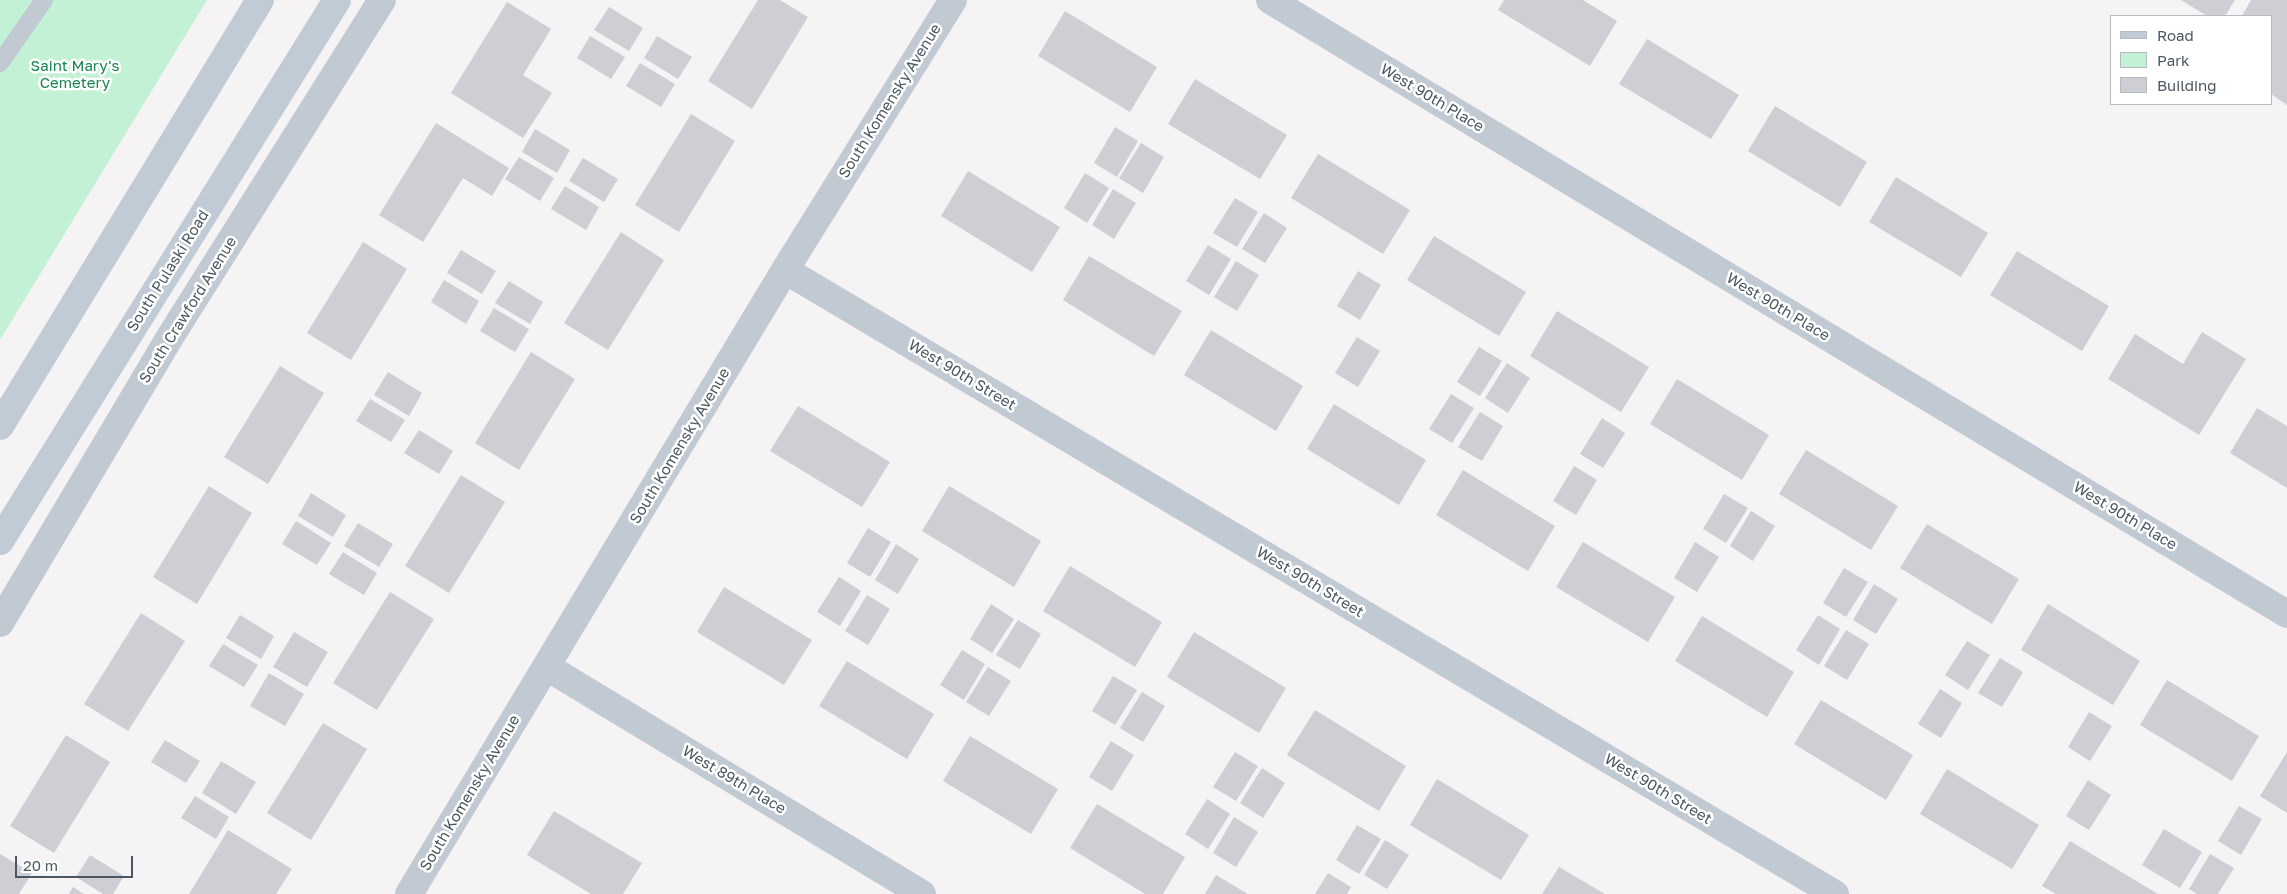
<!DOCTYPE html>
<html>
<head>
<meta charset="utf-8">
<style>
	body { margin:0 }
	#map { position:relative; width:2287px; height:894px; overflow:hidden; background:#f5f3f3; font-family:"Golos Text",sans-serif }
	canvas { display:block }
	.legend { position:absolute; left:2110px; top:15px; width:162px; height:90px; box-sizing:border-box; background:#fff; border:1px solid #b7bbc0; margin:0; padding:6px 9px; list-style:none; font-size:15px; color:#4a5661 }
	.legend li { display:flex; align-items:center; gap:10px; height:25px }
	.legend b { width:25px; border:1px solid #b7bbc0 }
	.scale { position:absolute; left:15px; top:856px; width:118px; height:22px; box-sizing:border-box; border:2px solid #4a5661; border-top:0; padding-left:6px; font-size:15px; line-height:18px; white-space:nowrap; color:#4a5661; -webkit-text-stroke:4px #fff; paint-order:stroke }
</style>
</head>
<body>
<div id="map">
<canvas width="2287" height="894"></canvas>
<ul class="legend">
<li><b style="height:6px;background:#c1cbd6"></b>Road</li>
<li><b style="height:14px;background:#c3f1d5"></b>Park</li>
<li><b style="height:14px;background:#cdcfd5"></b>Building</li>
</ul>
<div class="scale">20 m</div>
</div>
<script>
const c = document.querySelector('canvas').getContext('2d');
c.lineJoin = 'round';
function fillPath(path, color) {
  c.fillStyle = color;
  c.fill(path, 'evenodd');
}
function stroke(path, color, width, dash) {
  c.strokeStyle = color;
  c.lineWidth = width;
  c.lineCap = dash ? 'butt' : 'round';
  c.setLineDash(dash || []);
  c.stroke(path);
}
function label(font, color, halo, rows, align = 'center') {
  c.font = font + ' "Golos Text",sans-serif';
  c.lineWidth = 5;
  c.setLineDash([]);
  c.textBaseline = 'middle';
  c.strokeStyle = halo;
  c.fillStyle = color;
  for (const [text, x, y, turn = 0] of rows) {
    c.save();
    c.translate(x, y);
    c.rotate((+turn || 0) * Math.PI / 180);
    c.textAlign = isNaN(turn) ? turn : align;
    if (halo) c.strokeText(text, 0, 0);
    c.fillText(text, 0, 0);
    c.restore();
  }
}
fillPath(new Path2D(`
	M0 0H207L0 340Z`), '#c3f1d5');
fillPath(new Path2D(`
	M758 0H780L808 17 752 109 708 81Z
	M1504 0H1583L1617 21 1590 66 1498 10Z
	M2181 0H2235L2225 16H2207Z
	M2251 0H2287V105L2271 94V16H2242Z
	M507 2 551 29 523 75 552 93 523 138 451 93Z
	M609 7 643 28 629 51 594 30Z
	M1065 11 1157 67 1130 112 1038 56Z
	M590 36 625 57 611 79 577 58Z
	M657 36 692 57 678 79 644 58Z
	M1647 39 1739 95 1711 139 1619 84Z
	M640 63 675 84 661 107 626 86Z
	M1195 79 1287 135 1260 179 1168 124Z
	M1775 106 1867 162 1840 207 1748 151Z
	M691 114 735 141 679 232 635 205Z
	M436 123 509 168 492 196 463 178 423 242 379 215Z
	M1115 127 1138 141 1117 177 1094 163Z
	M535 129 570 150 557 173 522 152Z
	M1141 143 1164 157 1143 193 1119 178Z
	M1318 154 1410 210 1383 254 1291 198Z
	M519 157 554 178 540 201 505 179Z
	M583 158 618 179 604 202 569 181Z
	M968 171 1060 227 1032 272 941 216Z
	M1085 173 1109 188 1087 223 1064 208Z
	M1896 177 1988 233 1961 277 1869 222Z
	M565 186 599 207 586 230 551 209Z
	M1113 189 1136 203 1114 239 1092 225Z
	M1235 198 1258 212 1237 247 1213 233Z
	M1264 213 1287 228 1265 263 1242 249Z
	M621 232 664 260 608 350 564 323Z
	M1434 236 1526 292 1499 336 1407 280Z
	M363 242 407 269 351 360 307 333Z
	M1208 245 1231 259 1209 295 1186 281Z
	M461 250 496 271 482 294 447 273Z
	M2017 251 2109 306 2082 351 1990 295Z
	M1089 256 1182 311 1154 356 1063 300Z
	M1236 261 1259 275 1237 311 1214 297Z
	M1358 271 1381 285 1360 320 1337 306Z
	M444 280 479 301 466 324 431 302Z
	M509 281 543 302 530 324 495 303Z
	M494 308 529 329 515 352 480 331Z
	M1557 311 1649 367 1621 412 1530 356Z
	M1211 330 1303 386 1276 431 1184 375Z
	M2202 332 2246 359 2199 435 2108 379 2135 334 2183 364Z
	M1357 337 1380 351 1358 387 1335 373Z
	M1479 347 1502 361 1480 396 1457 382Z
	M531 352 575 379 519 470 475 443Z
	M1507 363 1530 378 1508 413 1485 398Z
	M280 366 324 393 268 484 224 457Z
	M388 372 422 393 409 416 374 395Z
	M1677 379 1769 435 1742 480 1650 424Z
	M1451 394 1474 408 1452 443 1429 429Z
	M370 399 405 420 391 442 356 421Z
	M1334 404 1426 460 1399 505 1307 449Z
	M798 406 890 462 862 507 770 451Z
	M2257 408 2287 426V488L2230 453Z
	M1480 412 1503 426 1482 461 1458 447Z
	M1602 418 1625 433 1603 468 1580 454Z
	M419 430 453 451 439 474 404 453Z
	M1806 450 1898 506 1871 550 1779 494Z
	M1574 466 1597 480 1576 515 1553 501Z
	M1463 470 1555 526 1528 571 1436 515Z
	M461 475 505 502 449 593 405 566Z
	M209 486 252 513 197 604 153 577Z
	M949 486 1041 541 1014 587 922 531Z
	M311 493 346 515 333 537 298 516Z
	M1724 494 1748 508 1726 543 1703 529Z
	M1751 511 1775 526 1753 561 1730 546Z
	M296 521 331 543 317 565 282 544Z
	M358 523 393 544 379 567 344 546Z
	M1927 524 2019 579 1992 624 1900 568Z
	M868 528 891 542 870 577 847 563Z
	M1583 542 1675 597 1648 642 1556 587Z
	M1695 542 1719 557 1697 592 1674 578Z
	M896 544 919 559 898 594 875 580Z
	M343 552 377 573 364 595 329 574Z
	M1070 566 1162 622 1135 667 1043 611Z
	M1844 568 1868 582 1846 617 1823 603Z
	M839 577 861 591 840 626 817 612Z
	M1874 584 1898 599 1876 634 1853 620Z
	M724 587 812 640 784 685 697 632Z
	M390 592 434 619 377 710 333 683Z
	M867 595 890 609 868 645 845 631Z
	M991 604 1014 619 992 653 970 639Z
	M2048 604 2140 661 2113 705 2021 650Z
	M141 613 185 641 128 731 84 704Z
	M240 615 274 636 261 659 226 638Z
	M1818 615 1840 629 1819 665 1796 650Z
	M1702 616 1794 672 1767 717 1675 661Z
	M1018 620 1041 634 1020 669 996 655Z
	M1846 630 1869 644 1847 680 1824 666Z
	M294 632 328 652 307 687 273 667Z
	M1194 632 1286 688 1259 733 1167 677Z
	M1967 641 1990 655 1968 690 1945 675Z
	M223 644 258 665 244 687 209 666Z
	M962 650 985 664 964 700 940 685Z
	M2000 658 2023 672 2002 707 1978 693Z
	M847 661 934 714 907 759 819 706Z
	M988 667 1011 681 989 716 966 702Z
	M269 673 304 694 285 726 250 706Z
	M1113 676 1137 690 1115 725 1092 711Z
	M2167 680 2259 736 2232 781 2140 725Z
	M1940 689 1962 703 1941 738 1918 724Z
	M1142 692 1165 706 1143 742 1120 728Z
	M1821 700 1913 755 1886 800 1794 744Z
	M1315 710 1406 766 1379 811 1287 755Z
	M2089 712 2112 726 2090 761 2068 747Z
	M323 723 367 749 311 840 267 813Z
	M66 735 110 762 54 853 10 826Z
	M970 736 1058 789 1031 834 943 781Z
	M165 740 200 761 186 783 151 762Z
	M1111 741 1134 755 1112 791 1089 777Z
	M1235 752 1258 766 1236 801 1213 787Z
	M2287 752V813L2260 796Z
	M221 761 256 782 236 814 202 793Z
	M1262 768 1285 783 1263 818 1240 803Z
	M1947 769 2039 825 2012 869 1920 814Z
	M1437 779 1529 835 1501 880 1410 825Z
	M2088 780 2111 795 2089 830 2066 816Z
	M195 796 229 817 216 839 181 818Z
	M1207 799 1230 814 1208 849 1185 834Z
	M1097 804 1185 857 1163 894H1145L1070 848Z
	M2239 806 2262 819 2241 855 2218 841Z
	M554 811 642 863 623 894H591L527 855Z
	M1234 817 1258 832 1236 867 1213 853Z
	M1357 825 1381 839 1359 874 1336 860Z
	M2164 829 2202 852 2180 888 2142 865Z
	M228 830 292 869 276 894H189Z
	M1385 840 1409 855 1387 889 1364 875Z
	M2070 841 2158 894H2056L2042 886Z
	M0 854 32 873 19 894H0Z
	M2210 854 2234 868 2218 894H2197L2189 889Z
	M90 855 124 876 113 894H103L76 877Z
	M1559 867 1605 894H1542Z
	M1328 873 1351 887 1347 894H1315Z
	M1216 875 1248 894H1205Z
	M73 887 84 894H69Z`), '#cdcfd5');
stroke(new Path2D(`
	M0 63 44 0`), '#c1cad2', 18);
stroke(new Path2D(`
	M1270 0 2287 614
	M785 270 1835 894
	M0 623 170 337 382 0
	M547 667 922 894
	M409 894 785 270 953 0`), '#c1cad2', 28);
stroke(new Path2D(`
	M0 426 260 0
	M0 541 337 0`), '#c1cbd6', 28);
label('15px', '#17864f', '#fff', [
	["Saint Mary's",75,66],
	["Cemetery",75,83]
]);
label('15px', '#4a5661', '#fff', [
	["West 90th Place",1432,98,31],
	["South Komensky Avenue",890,101,-58],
	["South Pulaski Road",168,271,-58],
	["West 90th Place",1778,307,31],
	["South Crawford Avenue",188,310,-58],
	["West 90th Street",962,375,31],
	["South Komensky Avenue",680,446,-59],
	["West 90th Place",2125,516,31],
	["West 90th Street",1310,582,31],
	["West 89th Place",734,780,31],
	["West 90th Street",1658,789,31],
	["South Komensky Avenue",470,793,-59]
]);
</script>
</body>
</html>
